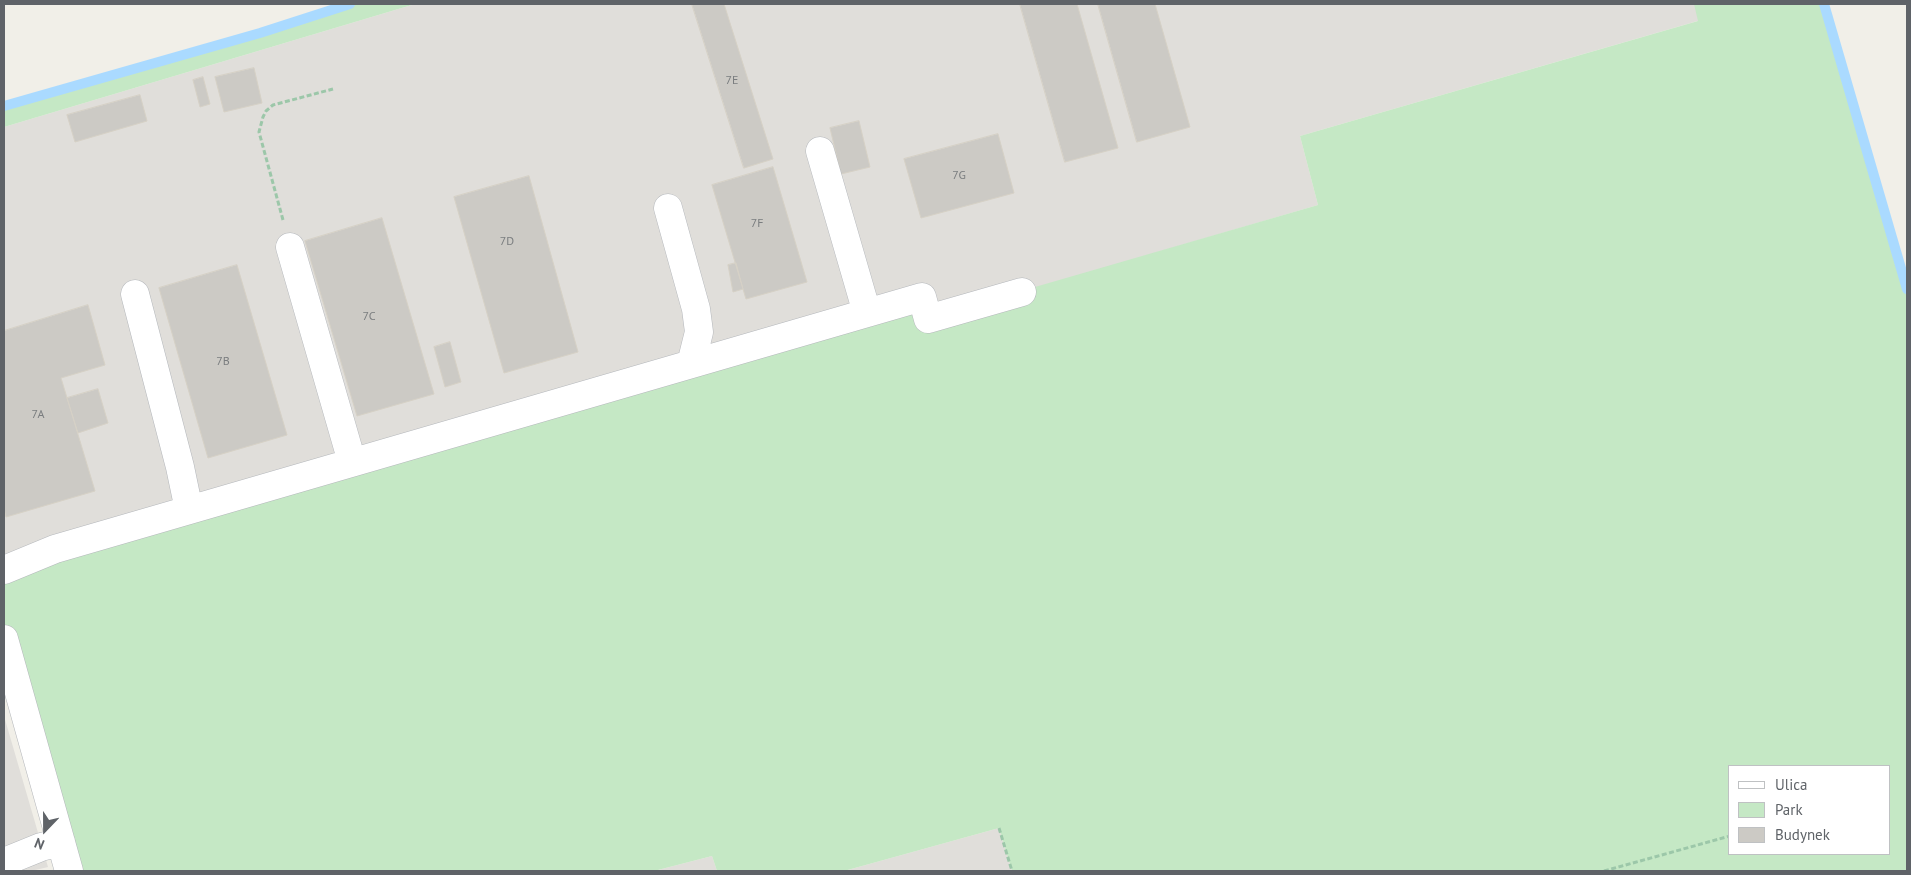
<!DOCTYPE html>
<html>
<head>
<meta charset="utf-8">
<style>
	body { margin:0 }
	#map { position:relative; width:1911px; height:875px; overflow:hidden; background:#f1efe8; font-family:"PT Sans",sans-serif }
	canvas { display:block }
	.frame { position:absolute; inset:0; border:5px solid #5f6368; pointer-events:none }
	.legend { position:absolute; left:1728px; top:765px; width:162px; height:90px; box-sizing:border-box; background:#fff; border:1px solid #bfc1c3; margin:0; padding:6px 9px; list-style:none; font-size:15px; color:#5f6368 }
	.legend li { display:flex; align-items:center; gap:10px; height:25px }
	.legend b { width:25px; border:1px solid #bfc1c3 }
	.north { position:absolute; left:20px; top:805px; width:50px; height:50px; -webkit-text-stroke:4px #fff; paint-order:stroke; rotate:202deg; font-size:14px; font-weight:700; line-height:20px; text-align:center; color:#5f6368 }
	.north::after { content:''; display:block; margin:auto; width:18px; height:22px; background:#5f6368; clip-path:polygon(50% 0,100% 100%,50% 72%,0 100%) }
</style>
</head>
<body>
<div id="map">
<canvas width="1911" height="875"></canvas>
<div class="frame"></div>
<ul class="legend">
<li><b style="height:6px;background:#fff"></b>Ulica</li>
<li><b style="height:14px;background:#c5e8c5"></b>Park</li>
<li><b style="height:14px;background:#cccac5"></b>Budynek</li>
</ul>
<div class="north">N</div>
</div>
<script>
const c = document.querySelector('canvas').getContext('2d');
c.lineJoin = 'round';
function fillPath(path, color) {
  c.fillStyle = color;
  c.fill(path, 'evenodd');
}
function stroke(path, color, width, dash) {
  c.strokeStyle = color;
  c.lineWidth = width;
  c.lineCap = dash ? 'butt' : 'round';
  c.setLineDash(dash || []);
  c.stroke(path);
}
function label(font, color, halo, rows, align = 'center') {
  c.font = font + ' "PT Sans",sans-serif';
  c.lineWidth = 4;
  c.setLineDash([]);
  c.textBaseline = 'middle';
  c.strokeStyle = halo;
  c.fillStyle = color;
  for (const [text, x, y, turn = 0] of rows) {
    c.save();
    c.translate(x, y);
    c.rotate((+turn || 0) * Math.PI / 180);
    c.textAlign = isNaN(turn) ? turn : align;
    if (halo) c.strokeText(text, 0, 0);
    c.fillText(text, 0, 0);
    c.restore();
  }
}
fillPath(new Path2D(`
	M415 4H1705L1708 18 1300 136 1318 205 1022 292 4 570V127Z
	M4 716 48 867 31 871H4Z
	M999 828 1012 871H844Z
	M712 856 717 871H654Z`), '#e0deda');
fillPath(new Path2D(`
	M350 4H415L4 127V106L260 33Z
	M1694 4H1824L1907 289V871H1012L999 828 844 871H717L712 856 654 871H69L4 639V570L922 297 928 318 1318 205 1300 136 1698 21ZM1730 766H1890V854H1730Z`), '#c5e8c5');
stroke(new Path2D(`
	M1824 4 1907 289
	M4 106 260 33 350 4`), '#aadaff', 10);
const building = new Path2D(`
	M692 4H724L773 159 744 168Z
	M1020 4H1077L1118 148 1065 162Z
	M1098 4H1155L1190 127 1137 142Z
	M254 68 262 103 224 112 215 77Z
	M203 77 210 104 200 107 193 80Z
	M140 95 147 121 75 142 67 115Z
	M859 121 870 167 841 174 830 128Z
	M998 134 1014 193 921 218 904 159Z
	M773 167 807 282 746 299 712 185Z
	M529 176 578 352 504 373 454 197Z
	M382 218 434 394 357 416 305 241Z
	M736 263 743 289 733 292 728 265Z
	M237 265 287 435 208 458 159 288Z
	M88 305 105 365 61 378 95 491 6 517 4 508V331Z
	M450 342 461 382 445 387 434 347Z
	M98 389 108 423 78 433 67 398Z`);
fillPath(building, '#cccac5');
stroke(building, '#d6d1c6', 1);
const minor = new Path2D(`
	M820 151 867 313
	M668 208 696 309 699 332 691 364
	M290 247 352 462
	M135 294 180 467 189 510
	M4 570 55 549 922 297 928 319 1022 292
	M4 639 69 871
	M4 862 41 847 61 842`);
stroke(minor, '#b5b8bc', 29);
stroke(new Path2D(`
	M283 220 259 132 263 117 266 111 273 105 333 89
	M999 828 1012 871
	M1604 871 1730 836`), '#9cc7a9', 3, [5, 2.5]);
stroke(minor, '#fff', 28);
label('12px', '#7a7d7f', null, [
	["7E",732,81],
	["7G",959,176],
	["7F",757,224],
	["7D",507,242],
	["7C",369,317],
	["7B",223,362],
	["7A",38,415]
]);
</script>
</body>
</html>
